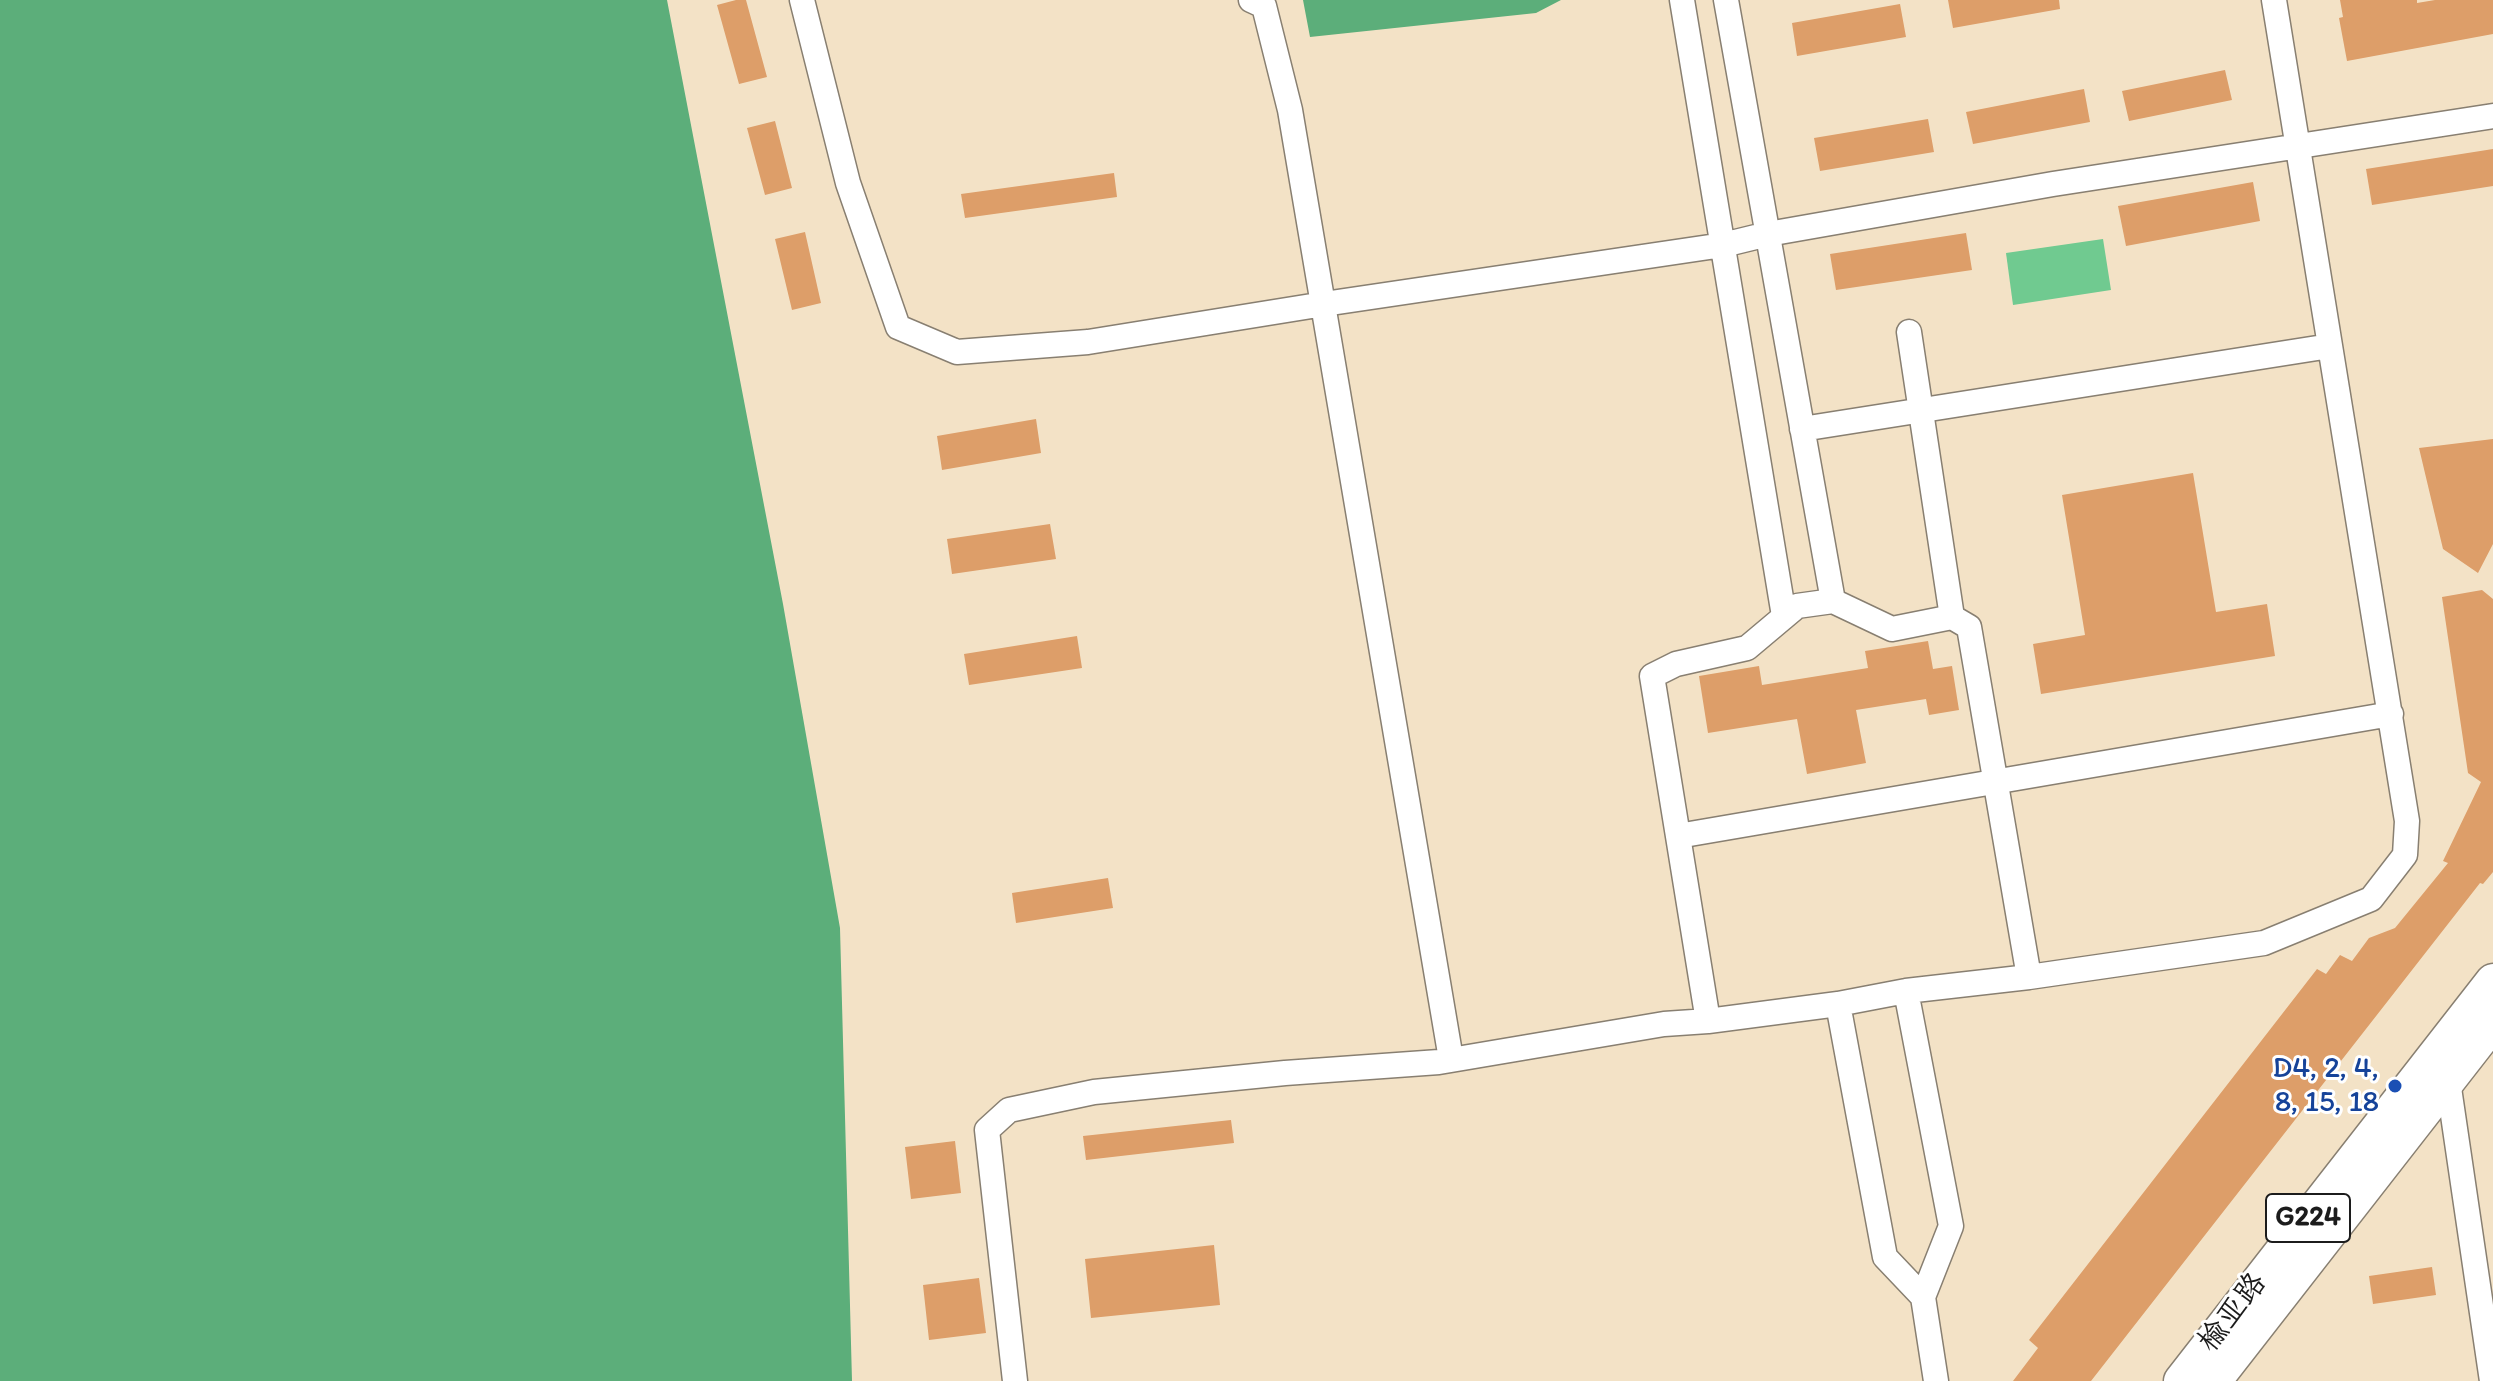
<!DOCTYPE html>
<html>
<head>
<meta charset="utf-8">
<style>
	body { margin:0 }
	canvas { display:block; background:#f3e2c6 }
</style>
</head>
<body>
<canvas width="2493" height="1381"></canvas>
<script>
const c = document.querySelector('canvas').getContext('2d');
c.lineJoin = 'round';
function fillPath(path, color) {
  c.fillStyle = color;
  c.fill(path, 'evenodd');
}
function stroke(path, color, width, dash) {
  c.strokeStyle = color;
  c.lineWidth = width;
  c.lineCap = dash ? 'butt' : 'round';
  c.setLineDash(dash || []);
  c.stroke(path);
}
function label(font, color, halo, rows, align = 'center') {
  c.font = font + ' Itim,"LXGW WenKai TC",sans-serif';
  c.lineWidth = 6;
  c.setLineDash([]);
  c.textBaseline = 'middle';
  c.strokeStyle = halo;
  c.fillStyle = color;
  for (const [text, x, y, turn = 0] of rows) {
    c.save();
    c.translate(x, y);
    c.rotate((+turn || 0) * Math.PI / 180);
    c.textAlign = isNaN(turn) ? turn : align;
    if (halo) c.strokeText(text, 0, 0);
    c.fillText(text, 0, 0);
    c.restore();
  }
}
fillPath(new Path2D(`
	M2103 239 2111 290 2013 305 2006 253Z`), '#70ca90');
fillPath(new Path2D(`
	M0 0H667L783 604 840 928 852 1381H0Z
	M1303 0H1561L1536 13 1310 37Z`), '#5cae7a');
fillPath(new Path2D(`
	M736 0H746L767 77 739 84 717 5Z
	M1948 0H2059L2060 9 1953 28Z
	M2340 0H2417V3L2435 0H2493V34L2347 61 2339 18 2343 17Z
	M1900 4 1906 37 1797 56 1792 23Z
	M2225 70 2232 100 2129 121 2122 91Z
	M2084 89 2090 122 1973 144 1966 112Z
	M1928 119 1934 152 1820 171 1814 138Z
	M775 121 792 188 765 195 747 128Z
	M2493 149V186L2372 205 2366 169Z
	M1114 173 1117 197 965 218 961 194Z
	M2253 182 2260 221 2126 246 2118 206Z
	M805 232 821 303 792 310 775 239Z
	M1966 233 1972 270 1836 290 1830 254Z
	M1036 419 1041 453 942 470 937 436Z
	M2493 439V544L2478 573 2443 549 2419 448Z
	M2193 473 2216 612 2267 604 2275 656 2041 694 2033 644 2085 635 2062 495Z
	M1050 524 1056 559 952 574 947 539Z
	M2482 590 2493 599V872L2483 884 2480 883 2091 1381H2013L2038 1348 2029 1340 2317 969 2326 974 2340 955 2352 961 2369 938 2395 928 2448 863 2443 861 2481 782 2468 773 2442 597Z
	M1077 636 1082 668 969 685 964 654Z
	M1928 641 1933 669 1952 666 1959 710 1929 715 1926 699 1856 710 1866 763 1807 774 1797 719 1708 733 1699 676 1759 666 1762 685 1868 668 1865 651Z
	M1108 878 1113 908 1016 923 1012 893Z
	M1231 1120 1234 1143 1086 1160 1083 1136Z
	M955 1141 961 1193 911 1199 905 1147Z
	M1214 1245 1220 1305 1091 1318 1085 1259Z
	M2432 1267 2436 1295 2373 1304 2369 1276Z
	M979 1278 986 1333 929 1340 923 1285Z`), '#dd9e69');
const minor = new Path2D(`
	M802 0 848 183 898 327 957 352 1088 342 1324 304 1723 245 1768 234 2053 184 2493 116
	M1251 0 1264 6 1290 110 1451 1059
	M1682 0 1784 616
	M1726 0 1833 601
	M1909 332 1952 617
	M1802 429 2330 346
	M1678 836 2391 714
	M1906 991 1951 1226 1923 1297 1936 1381
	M1838 1004 1885 1257 1923 1297
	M1708 1021 1652 676 1676 664 1747 648 1797 606 1833 601 1892 629 1952 617 1969 627 2029 977
	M2448 1081 2492 1381
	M1015 1381 987 1130 1009 1110 1094 1092 1285 1073 1439 1062 1664 1024 1708 1021 1838 1004 1906 991 2029 977 2264 943 2371 899 2405 855 2407 821 2274 0`);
const highway = new Path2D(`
	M2181 1381 2493 981
	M2214 1381 2493 1023`);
stroke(minor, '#887f71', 27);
stroke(highway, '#887f71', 37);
stroke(minor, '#fff', 24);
stroke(highway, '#fff', 34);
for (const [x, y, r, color] of [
	[2395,1086,8,"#1a4fb4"]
]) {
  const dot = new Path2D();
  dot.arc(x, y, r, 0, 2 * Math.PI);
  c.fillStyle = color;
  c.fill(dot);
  stroke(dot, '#fff', 3);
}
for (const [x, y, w] of [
	[2308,1218,84]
]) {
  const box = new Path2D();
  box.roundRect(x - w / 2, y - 24, w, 48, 6);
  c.fillStyle = '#fff';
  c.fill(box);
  stroke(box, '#1c1c1c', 2);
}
label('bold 28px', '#1c1c1c', null, [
	["G224",2308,1218]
]);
label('30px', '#164399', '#fff', [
	["D4, 2, 4,",2379,1069],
	["8, 15, 18",2379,1103]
], 'right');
label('30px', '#1c1c1c', '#fff', [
	["榆亚路",2233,1313,-52]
]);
</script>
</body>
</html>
